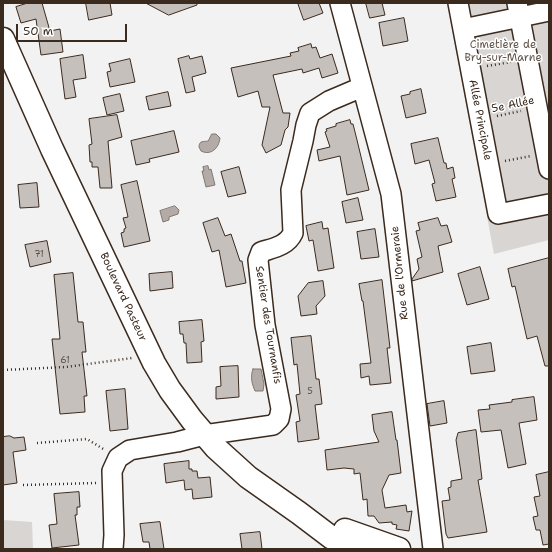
<!DOCTYPE html>
<html>
<head>
<meta charset="utf-8">
<style>
	body { margin:0 }
	#map { position:relative; width:552px; height:552px; overflow:hidden; background:#f3f2f2; font-family:"Shantell Sans",sans-serif }
	canvas { display:block }
	.frame { position:absolute; inset:0; border:4px solid #3b2a1e; pointer-events:none }
	.scale { position:absolute; left:16px; top:24px; width:111px; height:18px; box-sizing:border-box; border:2px solid #3b2a1e; border-top:0; padding-left:5px; font-size:12px; line-height:14px; white-space:nowrap; color:#3b2a1e; -webkit-text-stroke:3px #fff; paint-order:stroke }
</style>
</head>
<body>
<div id="map">
<canvas width="552" height="552"></canvas>
<div class="frame"></div>
<div class="scale">50 m</div>
</div>
<script>
const c = document.querySelector('canvas').getContext('2d');
c.lineJoin = 'round';
function fillPath(path, color) {
  c.fillStyle = color;
  c.fill(path, 'evenodd');
}
function stroke(path, color, width, dash) {
  c.strokeStyle = color;
  c.lineWidth = width;
  c.lineCap = dash ? 'butt' : 'round';
  c.setLineDash(dash || []);
  c.stroke(path);
}
function label(font, color, halo, rows, align = 'center') {
  c.font = font + ' "Shantell Sans",sans-serif';
  c.lineWidth = 3;
  c.setLineDash([]);
  c.textBaseline = 'middle';
  c.strokeStyle = halo;
  c.fillStyle = color;
  for (const [text, x, y, turn = 0] of rows) {
    c.save();
    c.translate(x, y);
    c.rotate((+turn || 0) * Math.PI / 180);
    c.textAlign = isNaN(turn) ? turn : align;
    if (halo) c.strokeText(text, 0, 0);
    c.fillText(text, 0, 0);
    c.restore();
  }
}
fillPath(new Path2D(`
	M447 3H549V240L494 254Z
	M3 520 32 522 33 549H3Z`), '#d8d5d2');
const water = new Path2D(`
	M212 134H216L220 138C219 148 211 156 201 151L199 147C199 140 204 142 208 141Z
	M208 166 209 170 211 169 215 185 206 187 202 171H204L203 167Z
	M175 206 179 210 178 214 169 217V220L163 222 160 211Z
	M253 369H261L264 384 263 391H255C252 384 250 377 253 369Z`);
fillPath(water, '#b2aba7');
stroke(water, '#827770', 1);
const building = new Path2D(`
	M28 3H42L50 31 60 29 63 52 41 55 36 19 21 23 16 7Z
	M86 3H110L112 15 89 20Z
	M146 3H197V5L169 15Z
	M298 3H319L323 13 304 20Z
	M366 3H382L385 15 370 18Z
	M404 18 408 41 383 46 379 23Z
	M311 44 312 48 316 47 320 58 332 54 338 73 322 78 319 68 303 73 302 69 273 75 283 113H290L288 127 285 130 281 145 266 153 262 145 270 107H262L258 91 238 97 231 68 291 56 290 53 299 51 298 48Z
	M83 55 86 78 73 80 76 97 65 99 60 59Z
	M189 56 190 59 202 56 206 73 192 77 195 91 186 93 178 59Z
	M130 59 135 82 110 87 107 72 111 71 109 64Z
	M421 89 426 113 406 118 401 96 410 94V92Z
	M168 92 171 106 149 110 146 97Z
	M120 94 124 111 107 115 103 98Z
	M117 115 122 137 108 141 112 188H100L98 167H92V162H90L89 145 92 144 89 119Z
	M350 120 351 124H353L357 140 369 190 347 195 340 156 319 161 317 150 330 147 325 132 327 131 326 129 336 126V124Z
	M174 131 179 152 149 159 150 162 136 165 131 141Z
	M438 138 444 163H446L447 169 453 167 455 178 452 179 456 197 436 201 432 184 435 183 429 160 415 164 411 144Z
	M239 167 246 193 228 197 221 172Z
	M137 181 150 241 124 247 121 233 124 232V229L126 228 123 218 128 217 121 185Z
	M37 183 39 207 20 208 18 185Z
	M358 198 363 220 346 223 342 202Z
	M218 218 225 236 231 234 240 261H242L246 283 226 287 219 250 212 252 203 223Z
	M438 218 441 226 447 225 452 242 438 246 443 272 412 281V279L419 269 417 259 422 257 416 231 420 230 418 223Z
	M322 222 323 229 328 228 334 268 318 271 313 240 309 241 306 226Z
	M375 229 379 257 361 259 357 232Z
	M47 241 51 262 30 267 25 245Z
	M549 258V366H545L537 336 527 339 515 286 512 287 508 269Z
	M480 267 489 299 467 305 458 274Z
	M172 272 173 288 150 291 149 274Z
	M73 273 78 322H83L86 352H82L87 396H84L85 412 60 414 52 339H60L54 275Z
	M382 280 390 348H387L391 383 370 385 369 376 361 378 360 364 371 363 363 301H362L359 284Z
	M323 281 325 296 316 306 317 314 301 316 298 296 308 283Z
	M202 320 204 341 201 342 202 362 187 363 186 343H184L183 334H180L179 322Z
	M311 336 316 379H319L322 404 315 405 319 439 298 442 296 422 300 421 296 395 300 394 297 364 294 365 291 338Z
	M491 343 495 371 471 374 467 347Z
	M238 366 239 397 216 399V387L221 386 220 367Z
	M125 389 128 429 110 431 106 391Z
	M534 397 537 420 519 423 526 464 508 468 501 430 481 432 478 410 490 409 489 405 512 402V400Z
	M444 401 447 423 430 426 427 404Z
	M392 412 396 440H397L401 473 389 475 382 490 385 508 406 505 407 512 412 511 409 531 396 529 397 525 392 524V522L379 523 374 516H368L367 499 363 500 360 473 354 474V469L344 468 327 470 325 450 379 442 374 431 372 415Z
	M476 430 482 479 478 480 487 532 448 538 446 534 442 501 450 500 448 488 451 487V481L462 479 456 440 458 433Z
	M10 436 14 438 24 437 26 450 13 452 17 483 3 485V437Z
	M189 461V469H192V471H197L198 478 210 477 212 497 193 499 192 489 185 490 184 480 166 483 164 464Z
	M549 472V544L543 545 540 530H536L533 517 538 516 534 497 540 496 536 475Z
	M79 492 80 507H77V515H75L79 545 52 548 49 525 57 524 54 494Z
	M160 522 164 549H150L149 542H143L140 524Z
	M260 532 262 549H242L240 534Z`);
fillPath(building, '#c6c0bd');
stroke(building, '#3b2a1e', 1);
const minor = new Path2D(`
	M340 3 391 194 433 549
	M458 3 498 214 549 204
	M517 3 549 169
	M463 29 549 11
	M113 549 114 535 112 471 118 458 130 450 177 442 204 435 273 425 279 419 281 409 265 325 258 260 261 252C273 248 287 246 293 233L291 190 303 141 306 125 310 113 329 101 362 87`);
const major = new Path2D(`
	M3 39 52 149 154 363 170 390 192 420 216 448 248 477 299 513 332 538 361 549
	M345 530 399 549`);
stroke(minor, '#3b2a1e', 22);
stroke(major, '#3b2a1e', 25);
stroke(new Path2D(`
	M487 66 511 62
	M497 116 521 111
	M505 161 531 156
	M3 370 66 367 132 358
	M37 443 87 439 105 450
	M23 485 96 483`), '#3b2a1e', 2.5, [1, 3]);
stroke(minor, '#fff', 19);
stroke(major, '#fff', 22);
label('9px', '#5e5046', null, [
	["71",39,255],
	["61",65,361],
	["5",310,392]
]);
label('11px', '#62554b', '#fff', [
	["Cimetière de",503,45],
	["Bry-sur-Marne",503,58]
]);
label('11px', '#3b2a1e', '#fff', [
	["5e Allée",513,105,-12],
	["Allée Principale",480,120,79],
	["Rue de l'Ormeraie",400,273,-96],
	["Boulevard Pasteur",123,297,65],
	["Sentier des Tournanfis",268,325,81]
]);
</script>
</body>
</html>
